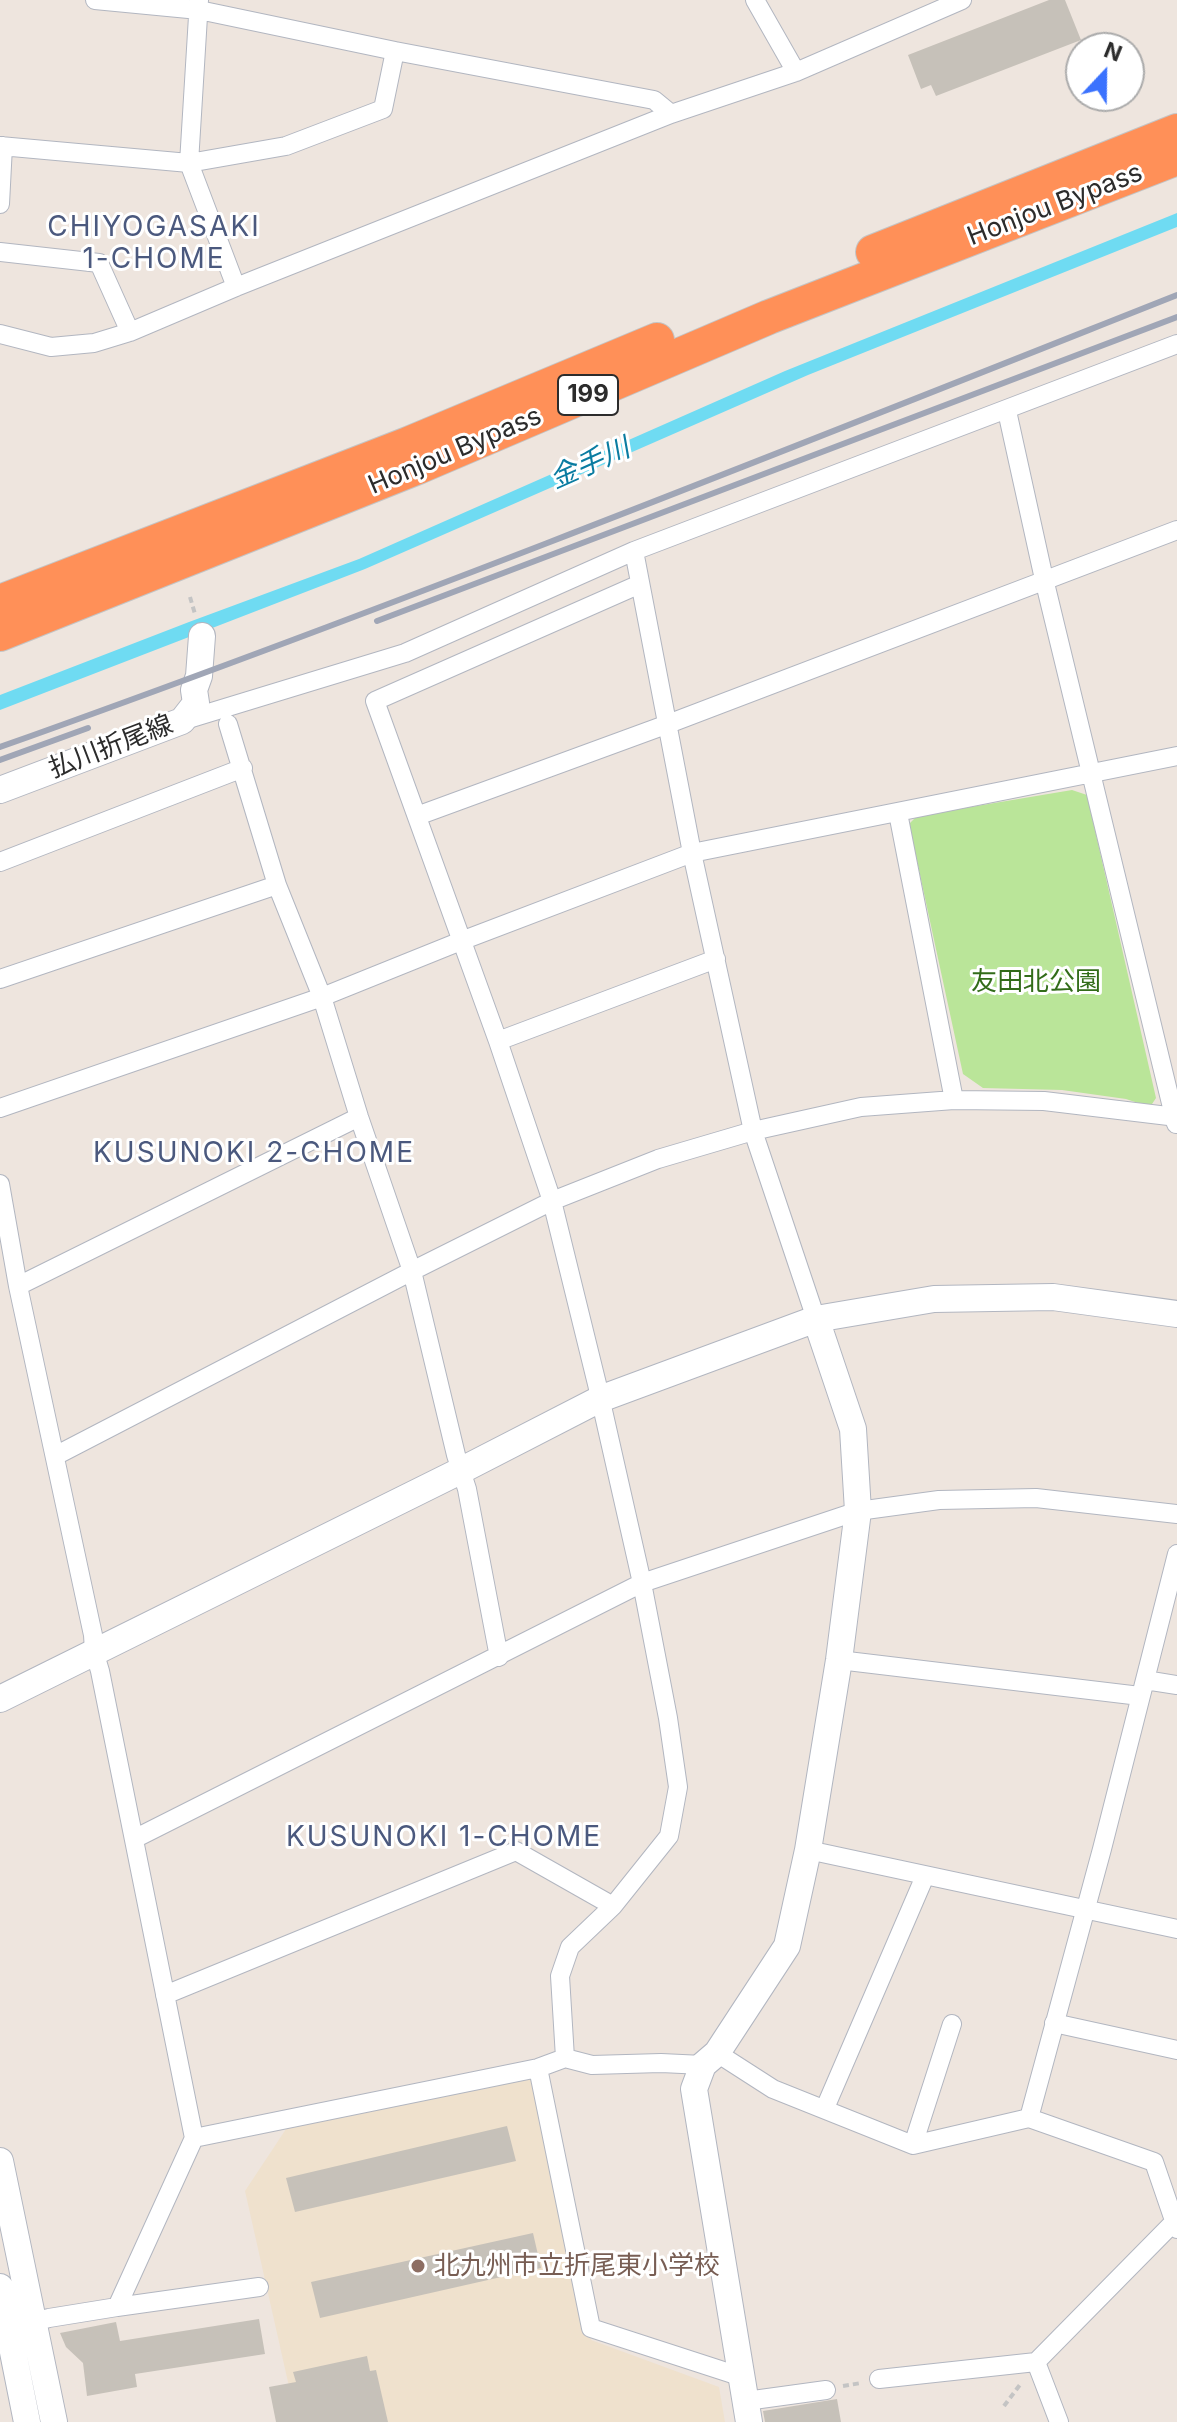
<!DOCTYPE html>
<html>
<head>
<meta charset="utf-8">
<style>
	body { margin:0 }
	#map { position:relative; width:1177px; height:2422px; overflow:hidden; background:#eee5de; font-family:Inter,sans-serif }
	canvas { display:block }
	.north { position:absolute; left:1065px; top:32px; width:80px; height:80px; box-sizing:border-box; background:#fff; border:2px solid #ababab; border-radius:50%; rotate:22deg; font-size:22px; font-weight:700; line-height:32px; text-align:center; color:#2c2c2c }
	.north::after { content:''; display:block; margin:auto; width:28px; height:36px; background:#3b72fe; clip-path:polygon(50% 0,100% 100%,50% 72%,0 100%) }
</style>
</head>
<body>
<div id="map">
<canvas width="1177" height="2422"></canvas>
<div class="north">N</div>
</div>
<script>
const c = document.querySelector('canvas').getContext('2d');
c.lineJoin = 'round';
function fillPath(path, color) {
  c.fillStyle = color;
  c.fill(path, 'evenodd');
}
function stroke(path, color, width, dash) {
  c.strokeStyle = color;
  c.lineWidth = width;
  c.lineCap = dash ? 'butt' : 'round';
  c.setLineDash(dash || []);
  c.stroke(path);
}
function label(font, color, halo, rows, align = 'center') {
  c.font = font + ' Inter,"Noto Sans JP",sans-serif';
  c.lineWidth = 6;
  c.setLineDash([]);
  c.textBaseline = 'middle';
  c.strokeStyle = halo;
  c.fillStyle = color;
  for (const [text, x, y, turn = 0] of rows) {
    c.save();
    c.translate(x, y);
    c.rotate((+turn || 0) * Math.PI / 180);
    c.textAlign = isNaN(turn) ? turn : align;
    if (halo) c.strokeText(text, 0, 0);
    c.fillText(text, 0, 0);
    c.restore();
  }
}
fillPath(new Path2D(`
	M530 2077 591 2340 719 2387 725 2422H297L245 2191 288 2126Z`), '#efe1cd');
fillPath(new Path2D(`
	M1072 790 1087 795 1156 1098 1150 1107 1126 1099 1062 1090 983 1088 963 1074 909 824 917 816Z`), '#bae599');
fillPath(new Path2D(`
	M1177 213V227L808 375 365 569 0 710V695L189 622 359 559 785 371Z`), '#6fdbf2');
fillPath(new Path2D(`
	M1049 0H1065L1081 40 936 96 931 85 921 89 908 55Z
	M507 2126 516 2161 295 2212 286 2178Z
	M533 2233 541 2268 320 2318 311 2282Z
	M259 2319 265 2354 135 2374 137 2387 87 2396 83 2363 66 2347 60 2333 116 2322 120 2341Z
	M367 2356 370 2371 376 2370 388 2422H276L269 2387 296 2382 293 2372Z
	M837 2399 841 2422H765L763 2411Z`), '#c6c1b9');
const street = new Path2D(`
	M199 0 189 163 236 287
	M755 0 796 72
	M395 51 654 100 671 114
	M0 146 189 163 286 146 383 109 395 51 199 10 95 0
	M0 204 3 146
	M0 252 99 263 130 332
	M0 334 51 347 94 343 130 332 236 287 671 114 796 72 962 0
	M1007 411 1044 579 1176 1124
	M634 551 692 853 753 1131 816 1319
	M182 721 405 653 634 551 1177 344
	M228 724 277 885 322 997 359 1117 412 1271 456 1455 467 1489 499 1657
	M898 813 954 1100
	M417 816 668 724 1177 530
	M0 862 243 768
	M0 979 277 885
	M498 1041 716 959
	M0 1108 322 997 461 941 692 853 1177 756
	M0 1184 18 1286 93 1635 94 1651 100 1671 194 2138
	M18 1286 359 1117
	M55 1456 412 1271 552 1201 658 1159 753 1131 861 1107 954 1100 1044 1101 1177 1117
	M839 1660 1140 1696
	M1145 1680 1177 1685
	M134 1839 642 1583 858 1511 939 1500 1036 1498 1177 1514
	M808 1850 1177 1929
	M165 1995 516 1851 613 1906
	M1054 2023 1177 2050
	M717 2053 773 2089 913 2145 1029 2118 1154 2162 1177 2229
	M565 2058 560 1976 570 1947 613 1906 669 1836 678 1787 668 1718 642 1583 597 1384 552 1201 498 1041 375 701 640 584
	M538 2068 591 2328 742 2377
	M825 2108 925 1876
	M1029 2118 1102 1849 1177 1554
	M913 2145 952 2024
	M117 2307 259 2287
	M25 2324 49 2318 117 2307 194 2138 538 2068 565 2058 592 2065 661 2063 703 2065
	M879 2379 1036 2362
	M746 2401 826 2390
	M1059 2422 1036 2362 1177 2219`);
const secondary = new Path2D(`
	M0 790 182 721 196 703 194 690 199 676 202 636
	M0 1699 460 1471 600 1399 816 1319 934 1299 1053 1297 1177 1314
	M0 2161 54 2422
	M0 2287 27 2422
	M749 2422 694 2089 703 2065 717 2053 787 1946 808 1850 839 1660 858 1511 853 1429 816 1319`);
const highway = new Path2D(`
	M873 252 1177 131
	M0 602 408 444 657 340
	M0 634 418 467 769 317 1177 158`);
stroke(street, '#b2b6c0', 20);
stroke(secondary, '#b2b6c0', 28);
stroke(highway, '#c4c4c4', 36);
stroke(new Path2D(`
	M190 597 195 614
	M843 2386 861 2383
	M1004 2406 1022 2382`), '#c4c4c4', 4, [6, 4]);
stroke(street, '#fff', 18);
stroke(secondary, '#fff', 26);
stroke(highway, '#ff9058', 34);
stroke(new Path2D(`
	M377 621 1177 317
	M0 747C396 606 786 450 1177 295
	M0 760 88 728`), '#a0a6b6', 6);
for (const [x, y, r, color] of [
	[418,2266,8,"#8d6e63"]
]) {
  const dot = new Path2D();
  dot.arc(x, y, r, 0, 2 * Math.PI);
  c.fillStyle = color;
  c.fill(dot);
  stroke(dot, '#fff', 3);
}
for (const [x, y, w] of [
	[588,395,60]
]) {
  const box = new Path2D();
  box.roundRect(x - w / 2, y - 20, w, 40, 6);
  c.fillStyle = '#fff';
  c.fill(box);
  stroke(box, '#2c2c2c', 2);
}
label('bold 24px', '#2c2c2c', null, [
	["199",588,395]
]);
label('26px', '#2c2c2c', '#fff', [
	["Honjou Bypass",1055,205,-21],
	["Honjou Bypass",455,451,-23],
	["払川折尾線",111,747,-21]
]);
label('26px', '#326c19', '#fff', [
	["友田北公園",1036,982]
]);
label('26px', '#785e54', '#fff', [
	["北九州市立折尾東小学校",434,2266]
], 'left');
c.letterSpacing = '2px';
label('28px', '#4b597e', '#fff', [
	["CHIYOGASAKI",154,228],
	["1-CHOME",154,260],
	["KUSUNOKI 2-CHOME",254,1154],
	["KUSUNOKI 1-CHOME",444,1838]
]);
c.letterSpacing = '0px';
label('italic 28px', '#0a7ca1', '#fff', [
	["金手川",590,464,-24]
]);
</script>
</body>
</html>
